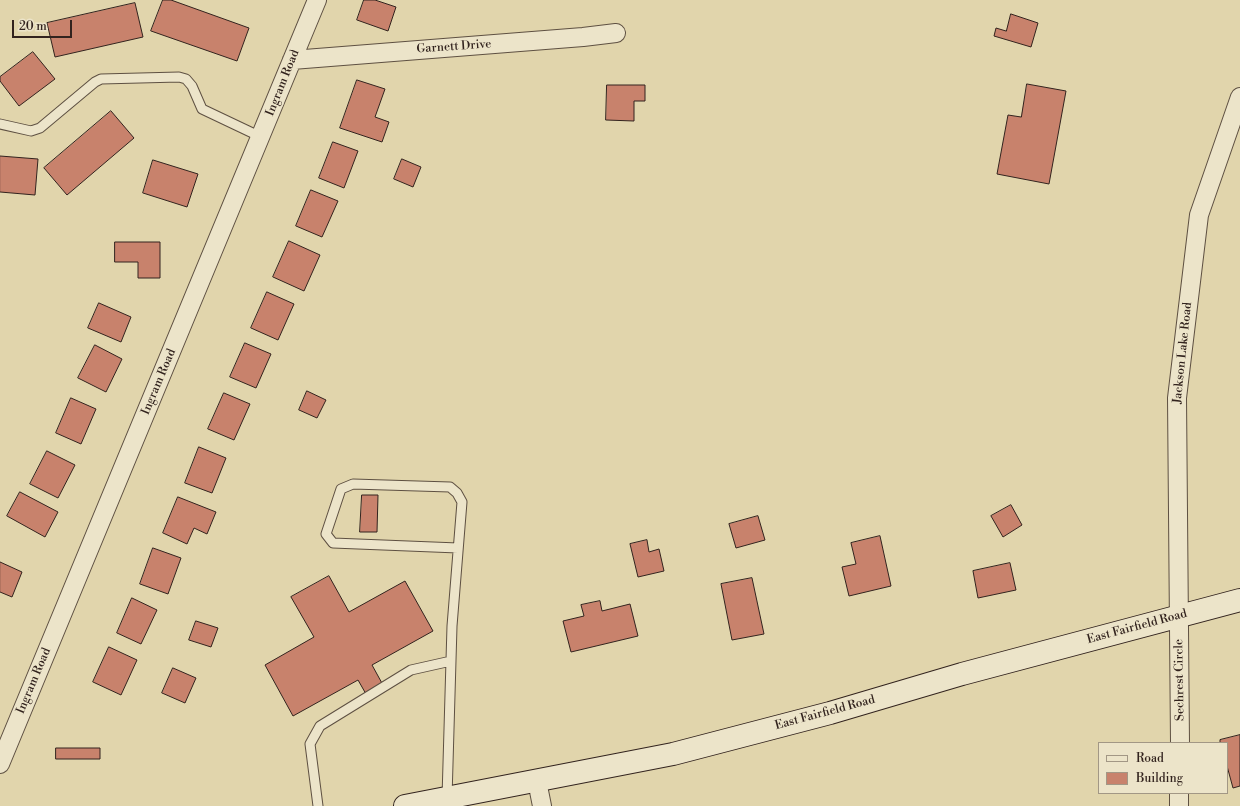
<!DOCTYPE html>
<html>
<head>
<meta charset="utf-8">
<style>
	body { margin:0 }
	#map { position:relative; width:1240px; height:806px; overflow:hidden; background:#e1d5ac; font-family:"Libre Bodoni",serif }
	canvas { display:block }
	.legend { position:absolute; left:1098px; top:742px; width:130px; height:52px; box-sizing:border-box; background:#ece4c9; border:1px solid #a29785; margin:0; padding:5px 7px; list-style:none; font-size:12px; color:#32231e }
	.legend li { display:flex; align-items:center; gap:8px; height:20px }
	.legend b { width:20px; border:1px solid #a29785 }
	.scale { position:absolute; left:12px; top:20px; width:60px; height:18px; box-sizing:border-box; border:2px solid #32231e; border-top:0; padding-left:5px; font-size:12px; line-height:14px; white-space:nowrap; color:#32231e; -webkit-text-stroke:3px #ece4c9; paint-order:stroke }
</style>
</head>
<body>
<div id="map">
<canvas width="1240" height="806"></canvas>
<ul class="legend">
<li><b style="height:5px;background:#ece4c9"></b>Road</li>
<li><b style="height:11px;background:#c8826c"></b>Building</li>
</ul>
<div class="scale">20 m</div>
</div>
<script>
const c = document.querySelector('canvas').getContext('2d');
c.lineJoin = 'round';
function fillPath(path, color) {
  c.fillStyle = color;
  c.fill(path, 'evenodd');
}
function stroke(path, color, width, dash) {
  c.strokeStyle = color;
  c.lineWidth = width;
  c.lineCap = dash ? 'butt' : 'round';
  c.setLineDash(dash || []);
  c.stroke(path);
}
function label(font, color, halo, rows, align = 'center') {
  c.font = font + ' "Libre Bodoni",serif';
  c.lineWidth = 3;
  c.setLineDash([]);
  c.textBaseline = 'middle';
  c.strokeStyle = halo;
  c.fillStyle = color;
  for (const [text, x, y, turn = 0] of rows) {
    c.save();
    c.translate(x, y);
    c.rotate((+turn || 0) * Math.PI / 180);
    c.textAlign = isNaN(turn) ? turn : align;
    if (halo) c.strokeText(text, 0, 0);
    c.fillText(text, 0, 0);
    c.restore();
  }
}
const building = new Path2D(`
	M163 0H171L249 28 237 61 151 31Z
	M364 0H375L396 7 388 31 357 20Z
	M135 3 143 37 55 57 47 23Z
	M1011 14 1038 23 1031 47 994 36 996 28 1006 31Z
	M33 52 55 79 19 106 0 81V77Z
	M357 80 385 89 375 117 389 122 382 142 340 128Z
	M1027 84 1066 91 1049 184 997 174 1008 115 1021 117Z
	M607 85H645V101H634V121L606 120Z
	M111 111 134 138 67 195 44 168Z
	M333 142 358 151 344 188 319 178Z
	M0 156 38 159 35 195 0 192Z
	M402 159 421 167 413 187 394 179Z
	M153 160 198 174 187 207 143 193Z
	M311 190 338 201 322 237 296 226Z
	M289 241 320 255 304 291 273 277Z
	M115 242H160V278H138V262H115Z
	M267 292 294 304 278 340 251 328Z
	M99 303 131 317 121 342 88 328Z
	M245 343 271 354 256 388 230 377Z
	M95 345 122 359 106 392 78 378Z
	M307 391 326 400 317 418 299 410Z
	M224 393 250 404 234 440 208 429Z
	M71 398 96 409 81 444 56 433Z
	M199 447 226 458 212 493 185 483Z
	M47 451 75 465 58 498 30 484Z
	M20 492 58 512 45 537 7 516Z
	M362 495H378L377 532H360Z
	M178 497 216 512 207 534 194 528 187 544 163 533Z
	M1011 505 1022 525 1003 537 991 516Z
	M758 516 765 540 736 548 729 524Z
	M880 536 891 586 849 596 842 567 856 564 851 543Z
	M647 540 649 552 659 549 664 571 638 577 630 544Z
	M153 548 181 558 168 594 140 584Z
	M0 562 22 572 12 597 0 592Z
	M1010 563 1016 590 978 598 973 571Z
	M329 576 349 612 405 581 433 631 372 665 383 685 366 694 358 680 293 716 265 665 314 637 291 597Z
	M752 578 764 634 732 640 721 584Z
	M132 598 157 610 141 644 117 633Z
	M600 601 602 611 630 604 638 636 571 652 563 621 584 616 581 605Z
	M196 621 218 628 211 647 189 640Z
	M109 647 137 660 121 695 93 682Z
	M173 668 196 678 185 703 162 693Z
	M1240 735V786L1233 788 1227 766V743H1220V740Z
	M56 748H100V759H56Z`);
fillPath(building, '#c8826c');
stroke(building, '#32231e', 1);
const lane = new Path2D(`
	M0 124 31 131 40 128 95 82 101 79 179 77 186 79 192 86 202 109 261 137
	M447 798 452 626 462 502 457 493 450 487 353 484 341 489 326 534 333 543 458 548
	M318 806 310 744 320 726 411 670 451 661`);
const street = new Path2D(`
	M292 60 583 37 616 33
	M1180 743 1177 398 1199 215 1240 97
	M0 764 317 0
	M537 781 542 806
	M1179 806V793`);
const secondary = new Path2D(`
	M405 806 673 754 830 713 962 674 1240 600`);
stroke(lane, '#5e5042', 11);
stroke(street, '#5e5042', 20);
stroke(secondary, '#32231e', 24);
stroke(lane, '#ece4c9', 9);
stroke(street, '#ece4c9', 18);
stroke(secondary, '#ece4c9', 22);
label('12px', '#32231e', '#ece4c9', [
	["Garnett Drive",454,47,-4],
	["Ingram Road",283,83,-68],
	["Jackson Lake Road",1183,353,-84],
	["Ingram Road",159,382,-67],
	["East Fairfield Road",1137,627,-15],
	["Sechrest Circle",1180,680,-91],
	["Ingram Road",34,681,-67],
	["East Fairfield Road",825,713,-15]
]);
</script>
</body>
</html>
